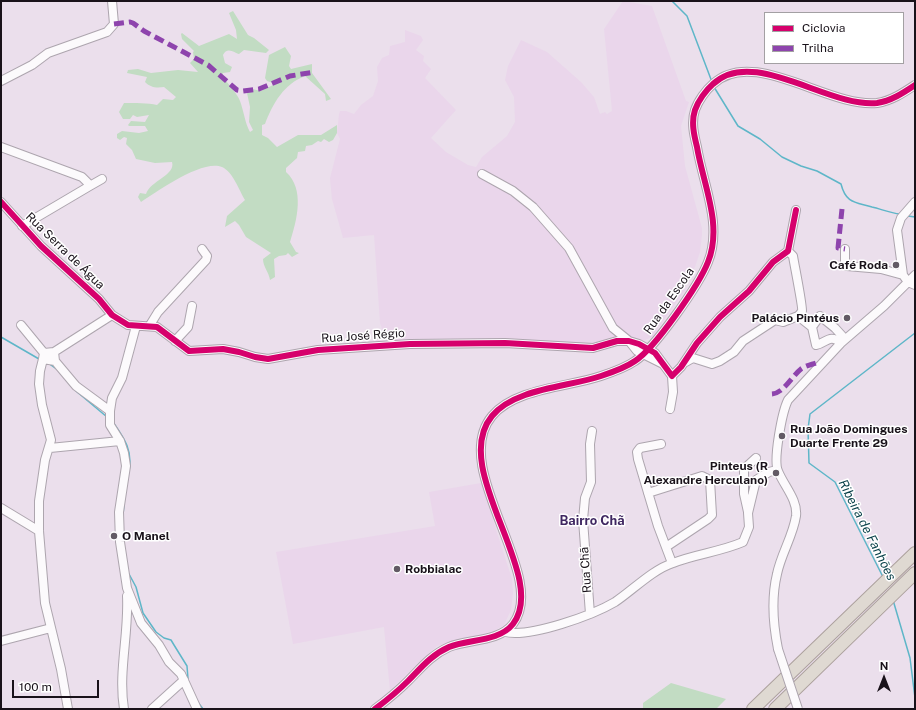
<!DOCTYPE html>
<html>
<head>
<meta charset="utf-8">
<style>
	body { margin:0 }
	#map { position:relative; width:916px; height:710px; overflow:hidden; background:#ebdfec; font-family:"Public Sans",sans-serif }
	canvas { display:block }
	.frame { position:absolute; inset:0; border:2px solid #19121a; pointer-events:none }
	.legend { position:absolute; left:764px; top:12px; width:140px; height:52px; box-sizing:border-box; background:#fff; border:1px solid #a3a0a3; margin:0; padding:5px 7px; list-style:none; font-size:12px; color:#19121a }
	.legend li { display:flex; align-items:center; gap:8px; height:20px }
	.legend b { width:20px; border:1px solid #a3a0a3 }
	.north { position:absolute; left:864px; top:658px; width:40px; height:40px; -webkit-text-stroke:3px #fff; paint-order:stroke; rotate:0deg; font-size:11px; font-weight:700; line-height:16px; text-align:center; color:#19121a }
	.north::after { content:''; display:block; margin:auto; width:14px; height:18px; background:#19121a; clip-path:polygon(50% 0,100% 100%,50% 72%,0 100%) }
	.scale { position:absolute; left:12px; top:680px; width:87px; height:18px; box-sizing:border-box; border:2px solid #19121a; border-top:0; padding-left:5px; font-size:12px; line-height:14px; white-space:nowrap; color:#19121a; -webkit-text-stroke:3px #fff; paint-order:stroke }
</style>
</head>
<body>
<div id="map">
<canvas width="916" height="710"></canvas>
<div class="frame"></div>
<ul class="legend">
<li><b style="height:5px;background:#d6006c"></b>Ciclovia</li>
<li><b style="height:5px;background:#8e44ad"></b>Trilha</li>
</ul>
<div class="north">N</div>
<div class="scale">100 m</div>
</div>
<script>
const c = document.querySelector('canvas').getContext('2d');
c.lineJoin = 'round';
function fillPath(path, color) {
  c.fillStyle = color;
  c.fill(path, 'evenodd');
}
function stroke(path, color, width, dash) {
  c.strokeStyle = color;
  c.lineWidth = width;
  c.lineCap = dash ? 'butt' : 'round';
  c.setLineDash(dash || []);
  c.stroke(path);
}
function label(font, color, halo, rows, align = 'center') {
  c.font = font + ' "Public Sans",sans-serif';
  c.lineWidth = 3;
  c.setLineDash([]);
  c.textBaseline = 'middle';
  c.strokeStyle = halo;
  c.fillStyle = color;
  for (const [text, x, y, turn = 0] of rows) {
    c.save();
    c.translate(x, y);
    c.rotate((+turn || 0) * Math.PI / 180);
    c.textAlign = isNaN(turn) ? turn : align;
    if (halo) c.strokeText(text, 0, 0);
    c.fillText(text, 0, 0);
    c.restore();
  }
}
fillPath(new Path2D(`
	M623 1 652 6 686 101 689 102 681 126 685 166 702 228V235L700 252 695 267 683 287 686 289 652 337 645 340 593 345 392 342 383 332 380 323 374 235 343 238 332 199 330 178 340 139 337 133 339 114 340 111H346L354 114 361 105 373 96 378 81 377 67 382 58 389 55 390 46 405 42V30L421 36 423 40 416 50 424 56 423 61 431 69 425 78 456 110 431 138 446 152 468 165 476 167 482 157 507 136 515 122 514 97 505 80 508 66 521 40 547 52 581 82 594 97 600 114 605 112 607 114 612 111 604 29Z
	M481 483 512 579 513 593 511 610 504 625 494 631 437 646 390 690 384 627 293 644 276 552 435 526 429 492Z`), '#ead6eb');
fillPath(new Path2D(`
	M233 11 248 35 254 38 269 50 266 53 244 50 239 54C235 53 227 46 223 55L225 63 232 67 230 72 223 73 222 76C226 81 239 96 240 101 244 112 245 123 250 132L253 130 249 122 250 107 247 93 252 89 261 91 273 85V83L267 81 265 78 269 55 285 47 291 56 289 66 291 69 312 64V73L331 99 326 101 325 94 305 76C284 84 273 103 265 124L262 125V135L268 138 277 147 298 135H321L337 125V133L333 140 329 142 324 139 321 142 318 141 312 145 306 146 305 151 298 152 297 158 286 168V172C305 189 297 220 290 242L296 252 299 253 292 257 288 253 286 255 279 256 274 259 275 277 270 280C269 272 263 267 263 259L271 253 246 237 239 225 235 221 225 227 227 216 245 200C239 190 233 172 222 167 202 159 157 192 141 202L138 197 140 193 146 194C150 181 176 175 172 162L155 163 136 159 132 150 126 144 127 138 124 137 120 140 117 138V134L122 131 139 133 148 131 145 126H129L128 125 131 121 145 122 149 115 137 117 133 115 130 119H123L119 112 124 103C135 103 148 103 157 105L163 99 173 100 176 97 164 87C157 88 151 88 145 82L147 77 127 73 128 70 138 69 151 73 178 70 198 72 190 63 194 59 193 52 194 51 182 39 181 34 182 33 199 46 229 34 237 39 236 30 229 13Z
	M671 683 726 699 716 709H643V703Z`), '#c2dcc3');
stroke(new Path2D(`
	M672 1 687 16 712 82
	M714 87 738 126 760 139 782 157 801 166 817 171 841 184C846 204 856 202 872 207 881 209 890 213 900 214
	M908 216 915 217
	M1 337 39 359
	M48 363 58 370
	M67 381 72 387
	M76 391 107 417
	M113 422C124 438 133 450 129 471
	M123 515 124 504
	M129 574 136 587 143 613 156 632 164 638 171 640 174 645 187 666 188 679
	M883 577 835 482 809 463 808 429 810 414 915 333
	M893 600 910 658 915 698
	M197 701 203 709`), '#5eb6c8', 1.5);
const minor = new Path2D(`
	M1 81 32 65 48 53 107 32 114 24 112 1
	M1 147 82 177 88 183V187L22 226
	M482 174 513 191 533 207 569 248 613 328 629 341 637 351 661 363
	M88 187 102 179
	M1 202 41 246 99 299 112 315 128 325 157 327 189 351 223 349 239 352 255 357 268 359 318 350 410 344 505 343 593 348 617 341H629L639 344 655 353 672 376 681 367 697 343 720 317 749 291 773 262 788 251 796 210
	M915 202 901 218 897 230 903 275 908 282 915 285
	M845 249V265L847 266 881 269 903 275
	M788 251 793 256C794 263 803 307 802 311 801 313 799 315 798 316L812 327 816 345C827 343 829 333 841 343
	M21 325 44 353
	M150 325 158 312 206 260 207 256 202 249
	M812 327 820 316 835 328 845 339
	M175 341 188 327 192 306
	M54 352 55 361 43 359 44 353 54 352 112 315
	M43 359 40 371 39 384 42 405 51 440 45 460 39 501V531L45 603 61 669 68 709
	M55 361 76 386 110 411V425L120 441 124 453 126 466 119 512 120 542 127 588 141 623 159 645 169 662 181 674 197 709
	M684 363 693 358 712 364 720 361 734 352 743 341 775 320 783 322 798 316
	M670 409 673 392 672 376
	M110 411 112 398 122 378 136 326
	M661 444 640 448 637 452 638 459 658 526 672 563
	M50 448 120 441
	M648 493 702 476 710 480 712 515 708 519 666 547
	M1 508 39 531
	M748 512 744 494V469L756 458
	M590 614 583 520 585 498 591 482 590 444 592 431
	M505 632C530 638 593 615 615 602 633 590 652 570 673 563 695 554 720 552 743 542L749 527 748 513 756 480 769 472 777 470
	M1 641 51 628
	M778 649C773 624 771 599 777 574 781 554 793 536 796 516 798 500 784 486 778 471 773 460 782 412 788 400L841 343 884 306 915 275
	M124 709C118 672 129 634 127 596
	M152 709 184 680
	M375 709C387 700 398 691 408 681 421 668 431 655 449 647 468 639 499 642 513 624 550 576 448 469 492 416 515 388 569 387 601 376 613 372 625 368 635 361 655 348 699 285 708 262 723 225 703 184 697 147 694 135 691 122 695 110 698 101 706 90 713 84 753 46 828 108 877 103 891 101 903 93 915 85`);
const highway = new Path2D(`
	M753 709 915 553
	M775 709 915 573`);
stroke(minor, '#ada5ae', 10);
stroke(highway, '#aca19d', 14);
stroke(minor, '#fcfafc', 8);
stroke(highway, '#dfd9d2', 12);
const minorBridge = new Path2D(`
	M778 649 798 709`);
stroke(minorBridge, '#ada5ae', 10, []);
stroke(minorBridge, '#fcfafc', 8);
stroke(new Path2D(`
	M114 24 130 22 133 23 144 31 208 65 237 90 243 91 259 89 290 76 315 72
	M842 209 838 248 845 249
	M772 394C784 393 792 376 801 369 805 366 810 365 816 363L819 366`), '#8e44ad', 5, [10, 5]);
stroke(new Path2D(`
	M1 202 41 246 99 299 112 315 128 325 157 327 189 351 223 349 239 352 255 357 268 359 318 350 410 344 505 343 593 348 617 341H629L639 344 655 353 672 376 681 367 697 343 720 317 749 291 773 262 788 251 796 210
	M375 709C387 700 398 691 408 681 421 668 431 655 449 647 468 639 499 642 513 624 550 576 448 469 492 416 515 388 569 387 601 376 613 372 625 368 635 361 655 348 699 285 708 262 723 225 703 184 697 147 694 135 691 122 695 110 698 101 706 90 713 84 753 46 828 108 877 103 891 101 903 93 915 85`), '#d6006c', 6);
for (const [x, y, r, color] of [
	[896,265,4,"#625a64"],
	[847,318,4,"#625a64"],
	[782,436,4,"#625a64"],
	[776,473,4,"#625a64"],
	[114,536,4,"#625a64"],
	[397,569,4,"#625a64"]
]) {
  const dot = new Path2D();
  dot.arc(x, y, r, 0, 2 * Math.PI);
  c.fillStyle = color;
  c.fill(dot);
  stroke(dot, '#fff', 1.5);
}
label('12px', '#19121a', '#fff', [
	["Rua Serra de Água",65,251,44],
	["Rua da Escola",669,301,-55],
	["Rua José Régio",363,336,-4],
	["Rua Chã",586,570,-94]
]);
label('bold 12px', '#19121a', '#fff', [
	["Café Roda",888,265],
	["Palácio Pintéus",839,318],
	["Rua João Domingues",790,429,"left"],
	["Duarte Frente 29",790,443,"left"],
	["Pinteus (R",768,466],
	["Alexandre Herculano)",768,480],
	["O Manel",122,536,"left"],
	["Robbialac",405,569,"left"]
], 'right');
label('bold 13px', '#3f2761', '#fff', [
	["Bairro Chã",592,521]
]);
label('italic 13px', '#073f48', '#fff', [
	["Ribeira de Fanhões",867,530,63]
]);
</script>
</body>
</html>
